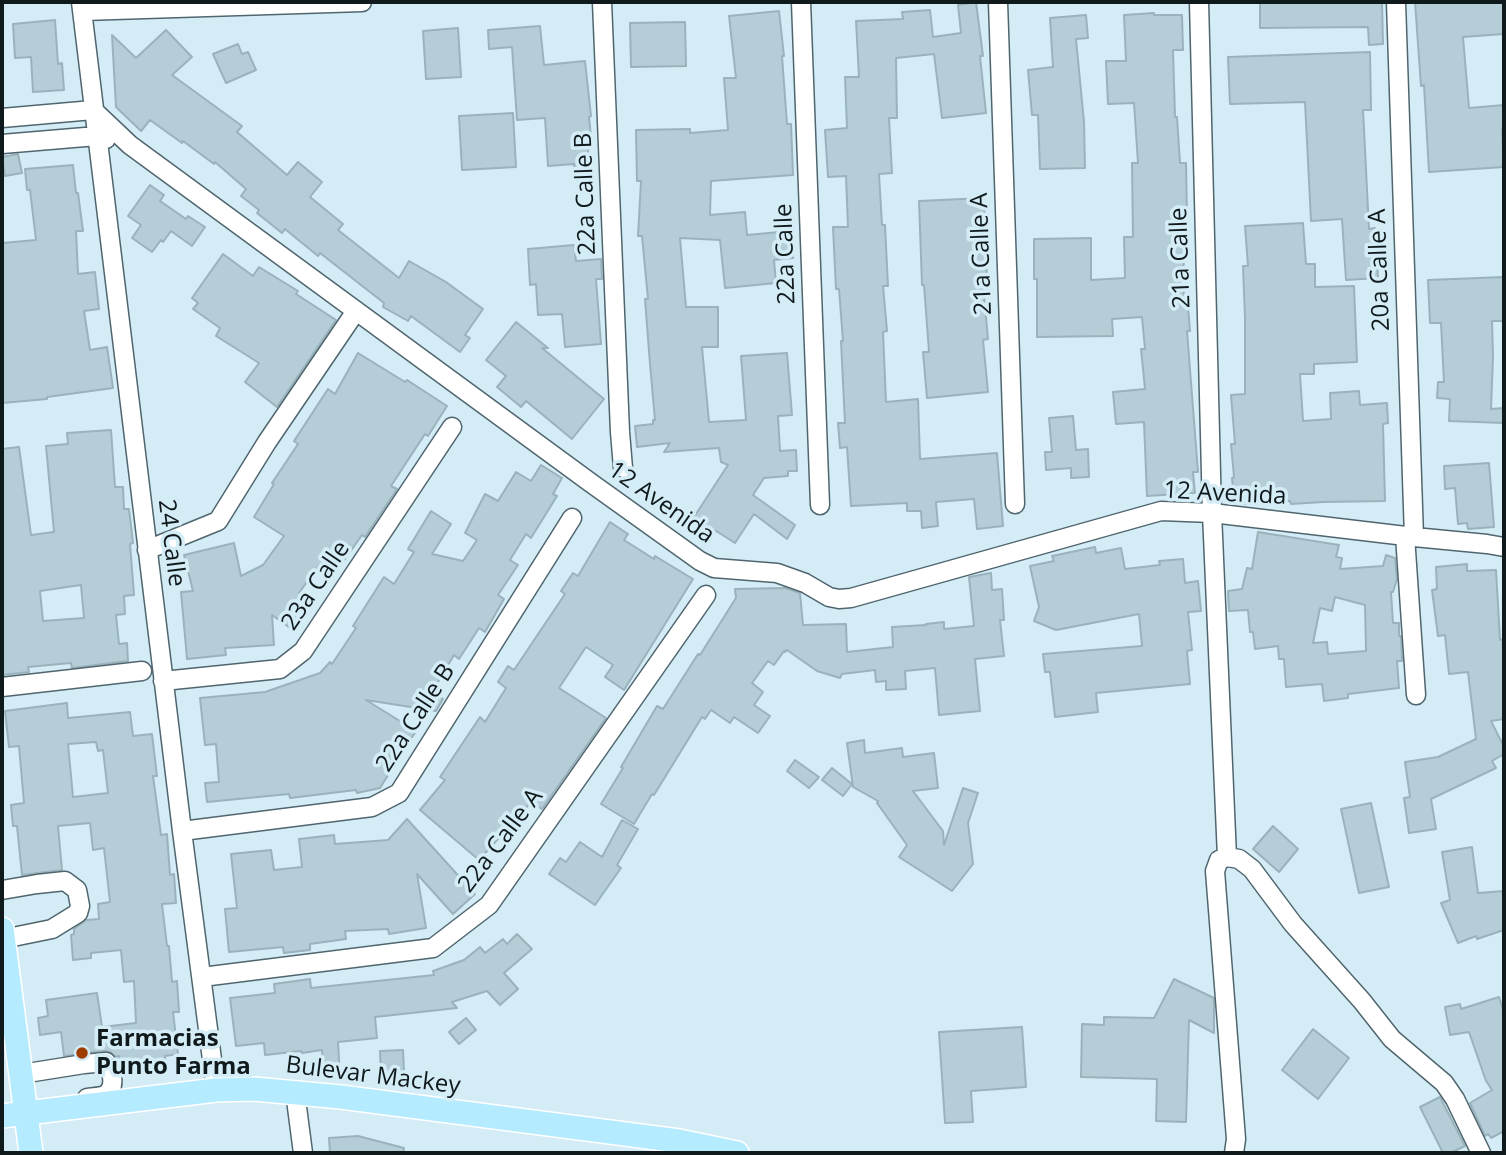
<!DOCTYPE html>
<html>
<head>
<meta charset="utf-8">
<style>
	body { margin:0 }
	#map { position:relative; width:1506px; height:1155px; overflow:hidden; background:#d3ecf6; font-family:"Open Sans",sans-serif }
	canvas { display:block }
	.frame { position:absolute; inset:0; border:4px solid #10191c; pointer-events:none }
</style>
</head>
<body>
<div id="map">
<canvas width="1506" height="1155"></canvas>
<div class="frame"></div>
</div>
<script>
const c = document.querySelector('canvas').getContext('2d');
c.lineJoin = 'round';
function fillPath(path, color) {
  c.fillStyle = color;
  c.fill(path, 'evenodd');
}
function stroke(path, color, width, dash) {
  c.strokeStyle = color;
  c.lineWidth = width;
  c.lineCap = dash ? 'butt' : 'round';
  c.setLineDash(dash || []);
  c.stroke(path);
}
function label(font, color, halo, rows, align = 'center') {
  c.font = font + ' "Open Sans",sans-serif';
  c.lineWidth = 7;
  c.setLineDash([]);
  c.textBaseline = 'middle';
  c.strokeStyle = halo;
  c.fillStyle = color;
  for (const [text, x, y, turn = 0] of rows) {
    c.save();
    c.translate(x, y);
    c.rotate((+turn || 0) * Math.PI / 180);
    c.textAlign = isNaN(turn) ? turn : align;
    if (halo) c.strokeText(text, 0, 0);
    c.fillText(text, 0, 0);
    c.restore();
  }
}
const building = new Path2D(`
	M976 2 983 56H980L986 113 942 118 934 54 896 58 897 118H889L892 173 879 174 882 225H885L888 286H883L887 331 883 332 886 402 918 399 920 459 997 453 1003 526 977 529 974 499 936 502 938 526 922 528 921 511H907V503L851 506 847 447 840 448 838 423H845L841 341H843L839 289H836L833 227H848L846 176 828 177 825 130 847 128 845 77H859L856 21 903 19 902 12 930 10 933 37 961 33 958 5Z
	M1260 2H1382L1383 44 1369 45 1368 27 1260 28Z
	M1415 2H1504V34L1463 37 1469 108 1504 105V128H1502L1504 167 1429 172 1424 85 1421 86Z
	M779 11 784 56H782L787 124H791L793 175 711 181 710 215 745 212 747 235 790 231 793 258 774 260 776 283 725 288 720 240 680 238 686 307H718V347H702L709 422 746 420 741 356 787 353 792 415 778 416 780 451 796 450 797 471H788V476L764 478 753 495 795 525 787 539 754 514 735 543 694 517 728 465 721 462 719 448 664 452 670 443 637 447 635 426 653 424V420H655L650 364 645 299H648L642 236H638L641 181H637L636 130 690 129V133L728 130 724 78H736L729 16Z
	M1154 13V15H1182L1183 50H1173L1175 117H1177L1180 163H1186L1187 221H1183L1184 295H1187L1190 331H1187L1198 472H1193L1195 493 1147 496 1144 422 1116 424 1113 392 1145 389 1141 349H1145L1142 317 1112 319 1113 336 1037 337V279H1034V239L1091 238V280L1125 278 1124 237H1133L1132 163H1138L1134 103 1108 104 1106 61H1126L1124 15Z
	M1086 15 1088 38 1076 39 1084 122 1085 168 1040 169 1038 115H1032L1028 70 1053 67 1050 18Z
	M55 20 58 64 62 63 64 90 33 92 31 57 15 58 13 24Z
	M685 22 686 66 631 67 630 23Z
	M540 26 544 65 585 61 591 116 589 117 591 137H587L590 171 575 173 574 164 548 166 545 118 517 120 512 47 489 49 488 30Z
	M458 28 461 77 426 79 423 31Z
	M166 30 192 57 172 75 242 126 237 132 287 175 298 162 322 182 310 197 343 224 338 230 399 278 409 261 446 282 483 309 465 335 470 338 460 352 411 316 408 321 383 307 384 303 320 253 318 256 285 229 282 233 257 213 259 210 241 196 246 189 215 162 214 164 183 141 182 143 150 120 141 131 116 107 112 35 136 58Z
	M238 44 242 54 248 52 256 70 226 83 213 54Z
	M1370 52 1371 110H1363L1369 229 1375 228 1378 278 1346 280 1342 219 1311 221 1305 102 1230 104 1228 57Z
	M513 113 516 167 462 170 459 116Z
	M18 154 22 173 5 176 2 157Z
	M73 165 76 193H78L83 231H76L78 274 95 272 99 309 84 311 90 350 107 347 113 388 47 397V399L2 403V243L36 240 30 190H27L25 169Z
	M150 185 164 195 160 201 186 219 188 216 205 227 192 246 171 231 163 242 161 240 152 252 132 238 141 225 128 216Z
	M984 198 987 283H983L988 339 983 340 988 392 927 398 923 352H929L924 285H922L919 201Z
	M1303 223 1306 264H1315V287L1354 286 1357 362 1314 364V374H1300L1303 421 1331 419 1330 393 1359 391 1360 405 1387 403 1388 423 1383 424 1385 501 1323 502 1291 504 1290 501 1245 504V499L1234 500 1232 478 1234 477 1231 444H1235L1231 395 1245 394V318L1243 266H1248L1245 226Z
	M574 245 576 261 601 259 602 279H596L601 344 565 347 562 314 538 315 536 284 530 285 528 249Z
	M223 254 253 276 259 267 298 291 296 294 336 320 277 407 245 382 259 363 216 336 220 328 193 309 198 303 192 298Z
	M1504 277V321H1492L1493 356 1491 409 1504 408V423L1449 421 1450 399 1437 398 1438 382H1444L1441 323H1430L1428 280Z
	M516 322 548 348H542L604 399 572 439 526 401 521 407 497 387 506 376 486 360Z
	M358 353 405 382 407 380 447 406 428 436 425 434 391 486 397 489 365 537 362 535 333 576 319 565 299 593 313 603 293 630 272 615 274 645 225 648 226 655 187 659 181 592 193 591 184 555 234 543 241 576 263 565 284 536 254 517 274 484 272 483 298 444 294 441 328 389 335 394Z
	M1073 416 1076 450 1088 449 1089 477 1071 478V468L1046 470 1045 452H1052L1049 418Z
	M111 430 115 487H123L124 509H129L133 543 130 544 134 595 124 596 125 614 116 615 119 644 127 643 128 661 72 668 71 663 28 667 29 672 2 675V449L19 447 31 535 54 532 46 446 68 444 67 433ZM81 585 84 618 43 621 40 591Z
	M1489 463 1494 527 1468 529 1467 523 1458 524 1455 488 1445 489 1444 466Z
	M541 465 562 478 553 494 557 496 531 538 526 534 510 560 518 565 498 595 504 599 485 632 479 628 459 659 454 655 432 692 443 699 436 711 366 700 416 731 380 788 357 793 356 790 290 798 289 794 207 802 205 783 219 782 216 744 205 745 200 698 265 692 320 673 330 662 332 664 356 628 353 626 384 577 394 584 414 552 408 549 431 511 451 524 432 554 463 561 477 540 465 533 485 494 498 501 516 472 531 481Z
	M610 522 628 534 624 540 654 559 655 556 693 579 624 690 605 677 613 665 586 647 559 688 606 718 542 809 531 802 479 860 420 810 445 780 440 777 480 717 485 722 506 688 498 682 508 666 514 670 565 594 561 591 573 573 578 576Z
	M1258 532 1339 545 1336 557 1342 558 1340 569 1383 566 1386 555 1395 558 1397 579 1393 592H1391L1393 623H1399V636H1401L1402 661H1397L1399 688 1348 694V698L1324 701 1322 684 1286 687 1284 659H1279L1278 646 1255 649 1253 632H1250L1248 610 1229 611 1228 591 1242 589 1247 568 1252 569ZM1335 597 1365 605 1366 651 1328 654 1327 642 1313 643 1320 608 1332 611Z
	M1095 547 1096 553 1121 548 1125 569 1160 565 1159 561 1183 559 1185 583 1198 581 1201 611 1188 612 1192 650 1187 651 1190 684 1096 693 1098 712 1055 717 1050 672H1045L1043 654 1142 646 1139 614 1056 630 1034 621 1039 607 1030 566 1054 561 1052 556Z
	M1467 564V571L1496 570 1500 640 1504 639V719L1491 721 1504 747V754L1492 761 1496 768 1431 799 1436 829 1409 833 1404 798 1410 797 1405 762 1438 757 1476 739 1468 672 1449 674 1445 635 1438 636 1432 590 1437 589 1436 567Z
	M991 573 992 590 1002 589 1004 620H1000L1004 656 975 659 980 711 939 715 935 668 905 671 906 689 886 690V681L876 682 875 670 842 674 840 678 817 671 787 650 785 652 784 651 774 665 768 661 752 683 763 692 754 705 770 716 758 733 734 717 730 723 711 710 705 719 702 717 654 795 652 794 634 824 601 804 623 768 621 767 657 706 663 709 698 654 700 655 736 598 735 589 785 588 800 593 803 625 846 624 847 652 893 647 892 627 926 625V624L944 622V629L974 626 969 577Z
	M67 703 68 718 130 712 133 736 152 734 157 776H153L161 835 167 834 170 875 174 874 176 903 162 904 167 946H169L172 982 177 981 179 1012H173L178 1054 165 1056 166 1069 123 1074 119 1056 116 1057 110 1052 105 1051 64 1056 61 1032 40 1035 38 1018 48 1016 46 1000 97 993 102 1027 136 1023 134 981 124 982 121 950 91 953V958L73 960 71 935 74 934V929L86 920 99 919 98 904 110 902 104 848 93 850 90 823 58 826 62 870 22 875 17 826H13L11 805 24 803 19 746 9 747 5 711ZM96 742 98 751 103 750 108 793 73 797 68 744Z
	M864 740 865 753 902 748 903 757 934 753 938 788 913 791 943 831 944 845 963 788 978 793 968 823 973 864 952 891 899 857 907 845 877 803 878 801 853 787 847 743Z
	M795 760 819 777 809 788 787 771Z
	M832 768 852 784 843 796 822 780Z
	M1371 803 1389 887 1359 893 1341 809Z
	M407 819 475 894 453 914 417 874 426 928 389 934 388 929 345 931 346 939 310 944V950L284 953 283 947 229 952 225 909 237 908 231 854 271 850 274 870 302 867 299 839 334 835 335 844 388 840Z
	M622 820 638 829 617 865 621 868 595 905 549 874 560 858 566 862 580 842 602 857Z
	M1273 826 1298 849 1279 872 1253 849Z
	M1472 847 1478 893 1504 891V930L1477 939 1476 936 1458 943 1441 903 1450 900 1442 852Z
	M517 934 532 949 504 973 518 989 500 1005 487 991 452 1002 457 1008 375 1017 377 1038 338 1042 340 1077 324 1078 322 1050 302 1053 301 1051 265 1055 264 1043 236 1046 230 998 275 993 274 984 310 979 311 988 434 975 433 971 464 960 480 947 485 953 503 939 507 944Z
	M1174 979 1214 998V1033L1189 1020 1186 1122 1156 1121 1157 1079 1081 1077 1082 1024 1104 1025V1017L1154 1018Z
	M1499 997 1504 1013V1131L1491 1138 1488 1134 1485 1136 1470 1103 1492 1090 1486 1081 1469 1032 1450 1035 1445 1007 1460 1004 1461 1009Z
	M466 1018 476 1030 459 1044 449 1032Z
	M1022 1027 1026 1087 971 1091 973 1122 945 1123 939 1032Z
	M1313 1029 1349 1058 1318 1099 1282 1070Z
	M403 1050 404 1072 381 1074 380 1051Z
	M1440 1097 1465 1146 1450 1153H1443L1420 1107Z
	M358 1136 404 1148 403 1153H330L329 1138Z`);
fillPath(building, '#b4cdd7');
stroke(building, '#9ab2bb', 2);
const minor = new Path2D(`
	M81 2 182 831 216 1090
	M602 2 620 432 623 468
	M801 2 820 505
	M998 2 1015 504
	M1199 2 1212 513 1227 857
	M1396 2 1414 537
	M83 11 362 2
	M2 118 93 110 130 145 591 483 700 561 714 568 777 573 805 583 829 597 839 599 851 598 1161 511 1212 513 1414 537 1487 544 1504 547
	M2 144 97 136 106 139
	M1405 536 1416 695
	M147 550 218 521 267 442 356 311
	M163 681 280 669 303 651 452 427
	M2 687 142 671
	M182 831 372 807 399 793 572 518
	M2 890 37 884 65 881 77 890 80 906 78 913 52 929 3 939
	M202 977 433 948 489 905 706 595
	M21 1074 84 1064 106 1062C112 1070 117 1088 105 1095 101 1097 92 1097 87 1098
	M295 1092 303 1153
	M1234 1153 1236 1139 1215 871 1219 860 1227 857 1239 859 1252 869 1293 924 1362 1001 1392 1039 1444 1083 1455 1099 1481 1153`);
const major = new Path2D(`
	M2 929 31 1153
	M2 1116 216 1090 254 1089 341 1097 679 1141 737 1153`);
stroke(minor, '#50666f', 21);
stroke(major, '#fff', 26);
stroke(minor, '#fff', 18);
stroke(major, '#b4ebff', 23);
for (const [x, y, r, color] of [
	[82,1053,7,"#9f3d00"]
]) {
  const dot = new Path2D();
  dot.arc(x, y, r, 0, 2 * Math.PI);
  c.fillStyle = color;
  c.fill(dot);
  stroke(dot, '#d3ecf6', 2.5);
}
label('24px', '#10191c', '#d3ecf6', [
	["22a Calle B",586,194,-92],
	["22a Calle",786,254,-92],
	["21a Calle A",982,254,-92],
	["21a Calle",1181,258,-92],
	["20a Calle A",1380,270,-92],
	["12 Avenida",1225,494,3],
	["12 Avenida",661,503,35],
	["24 Calle",171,543,83],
	["23a Calle",316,586,-56],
	["22a Calle B",416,718,-57],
	["22a Calle A",501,841,-53],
	["Bulevar Mackey",373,1076,7]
]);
label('bold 24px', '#10191c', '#d3ecf6', [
	["Farmacias",96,1039],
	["Punto Farma",96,1067]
], 'left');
</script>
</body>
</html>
